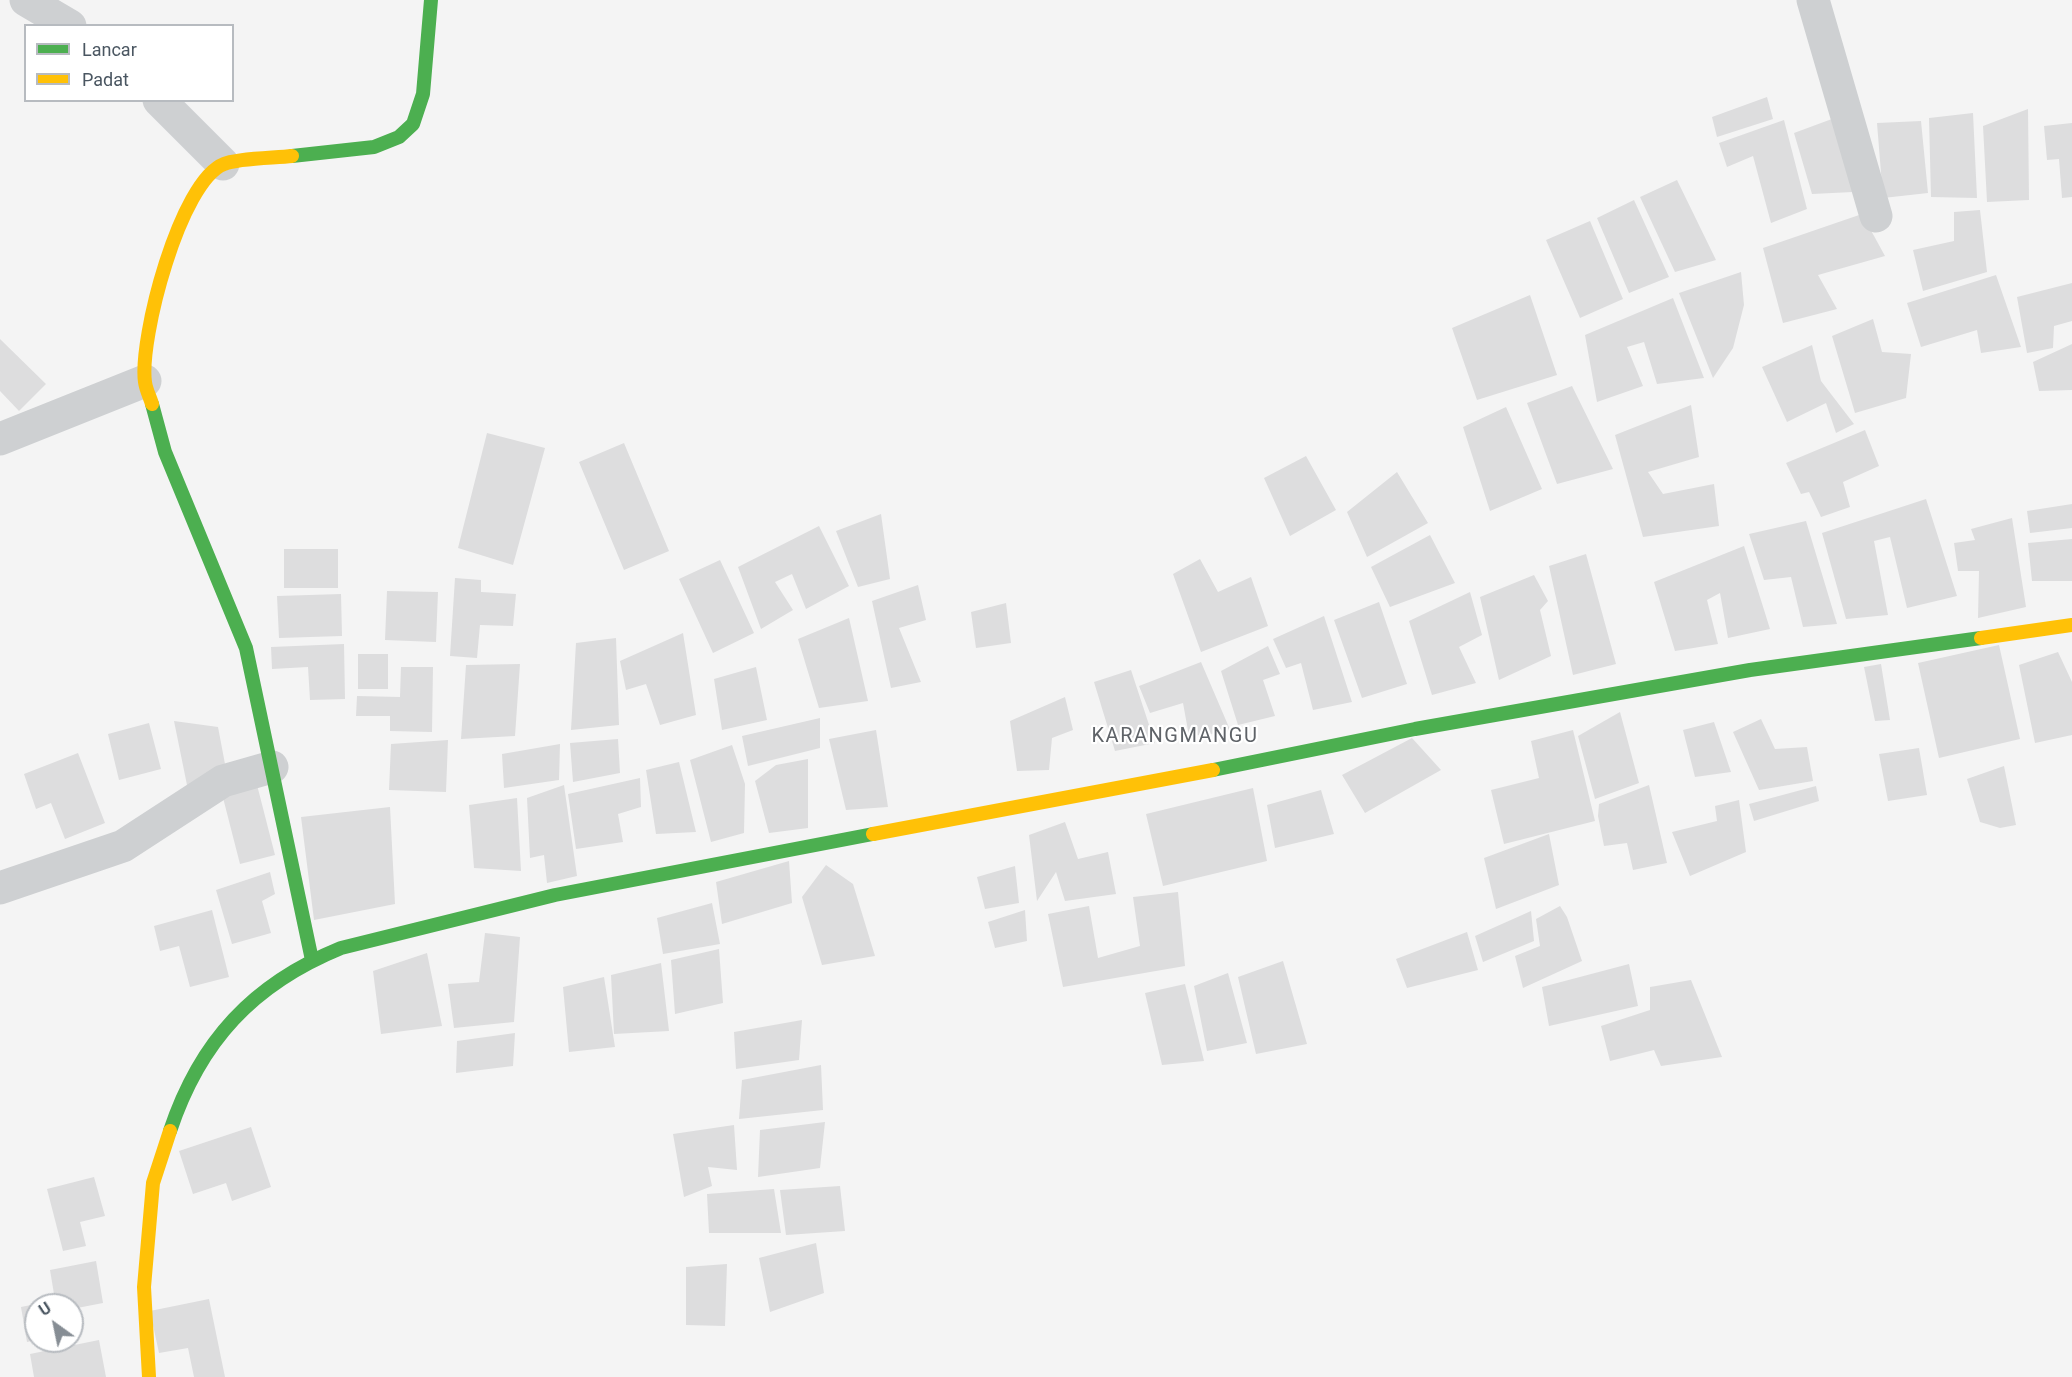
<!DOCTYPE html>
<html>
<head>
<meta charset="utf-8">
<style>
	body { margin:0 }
	#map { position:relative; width:2072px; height:1377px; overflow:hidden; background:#f4f4f4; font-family:Roboto,sans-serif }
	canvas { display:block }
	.legend { position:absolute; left:24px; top:24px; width:210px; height:78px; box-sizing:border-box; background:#fff; border:2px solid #b7bbc0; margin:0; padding:8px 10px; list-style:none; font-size:18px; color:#4a5661 }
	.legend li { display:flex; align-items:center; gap:12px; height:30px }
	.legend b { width:30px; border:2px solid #b7bbc0 }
	.north { position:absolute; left:24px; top:1293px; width:60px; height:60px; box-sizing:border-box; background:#fff; border:2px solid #b7bbc0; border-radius:50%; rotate:327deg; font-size:16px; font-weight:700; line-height:24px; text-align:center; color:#4a5661 }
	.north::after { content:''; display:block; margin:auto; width:21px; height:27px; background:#868d94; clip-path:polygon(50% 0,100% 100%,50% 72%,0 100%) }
</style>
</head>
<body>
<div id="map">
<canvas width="2072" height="1377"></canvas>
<ul class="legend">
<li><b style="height:8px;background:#4caf50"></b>Lancar</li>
<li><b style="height:8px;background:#ffc107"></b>Padat</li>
</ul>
<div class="north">U</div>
</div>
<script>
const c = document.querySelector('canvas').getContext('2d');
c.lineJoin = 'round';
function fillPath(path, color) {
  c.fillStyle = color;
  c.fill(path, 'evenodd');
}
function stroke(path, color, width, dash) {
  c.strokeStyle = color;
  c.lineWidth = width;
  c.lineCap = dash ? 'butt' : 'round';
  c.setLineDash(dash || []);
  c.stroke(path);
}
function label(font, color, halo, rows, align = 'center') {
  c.font = font + ' Roboto,sans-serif';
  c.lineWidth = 4.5;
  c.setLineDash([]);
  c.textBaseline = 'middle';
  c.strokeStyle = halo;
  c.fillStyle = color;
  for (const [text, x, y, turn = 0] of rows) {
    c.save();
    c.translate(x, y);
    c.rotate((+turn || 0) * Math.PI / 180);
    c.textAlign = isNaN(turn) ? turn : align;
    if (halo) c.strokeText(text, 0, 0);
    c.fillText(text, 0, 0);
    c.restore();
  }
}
fillPath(new Path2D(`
	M1767 97 1773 119 1717 137 1712 117Z
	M2028 109 2029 200 1987 202 1983 126Z
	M1973 113 1977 198 1931 197 1929 118Z
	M1840 116 1853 192 1812 194 1794 133Z
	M1784 120 1807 209 1771 223 1753 156 1727 167 1719 143Z
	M1921 121 1928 193 1883 198 1877 123Z
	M2072 123V197L2062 198 2059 159 2047 160 2044 126Z
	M1677 180 1716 260 1675 272 1640 197Z
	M1634 200 1669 277 1629 293 1597 218Z
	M1980 210 1987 272 1923 291 1913 250 1954 241V212Z
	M1862 214 1885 256 1818 275 1837 309 1783 323 1763 248Z
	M1590 221 1623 299 1580 318 1546 240Z
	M1741 272 1744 305 1733 348 1713 378 1679 293Z
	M1996 275 2021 347 1981 353 1977 330 1921 347 1907 303Z
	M2072 283V321L2054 326 2053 348 2027 353 2017 297Z
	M1530 295 1557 375 1477 400 1452 328Z
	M1673 298 1704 378 1657 384 1644 342 1627 347 1643 386 1597 402 1585 335Z
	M1873 319 1882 352 1911 354 1906 398 1855 413 1832 336Z
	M0 339 46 384 19 411 0 391Z
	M2072 344V390L2039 391 2033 362Z
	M1812 345 1821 381 1854 424 1836 433 1826 403 1787 422 1762 367Z
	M1572 386 1613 469 1557 484 1527 403Z
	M1691 405 1699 457 1648 472 1663 494 1714 484 1719 526 1643 537 1615 435Z
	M1506 407 1542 489 1490 511 1463 427Z
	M1865 430 1879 466 1843 482 1850 507 1821 517 1809 492 1801 494 1786 463Z
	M487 433 545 448 513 565 458 548Z
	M624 443 669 551 624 570 579 462Z
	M1306 456 1336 510 1290 536 1264 478Z
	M1397 472 1428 523 1367 557 1347 512Z
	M1926 499 1957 596 1907 608 1890 537 1874 541 1888 615 1846 619 1822 533Z
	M2072 504V528L2030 533 2027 511Z
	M881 514 890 579 858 587 836 531Z
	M2012 518 2026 607 1978 618 1979 571H1958L1954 543 1975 540 1971 529Z
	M1806 521 1837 624 1803 627 1791 577 1764 580 1749 534Z
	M819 526 849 586 806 609 792 574 775 582 793 610 761 629 738 567Z
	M1430 535 1455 583 1390 607 1371 567Z
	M2072 539V581H2032L2028 543Z
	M1744 546 1770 629 1728 638 1720 593 1707 600 1718 644 1675 651 1654 582Z
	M284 549H338V588H284Z
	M1586 554 1616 664 1573 675 1549 566Z
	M1200 559 1218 592 1251 577 1268 626 1201 652 1173 574Z
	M720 560 754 633 713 653 679 579Z
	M1534 575 1548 601 1540 610 1551 656 1499 680 1480 597Z
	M455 578 481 580V592L516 594 513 626 480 625 477 658 450 656Z
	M918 585 926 620 899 628 921 682 891 688 872 601Z
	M387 591 438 592 436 642 385 640Z
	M1470 592 1482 635 1459 647 1476 683 1432 695 1409 621Z
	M341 594 342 636 279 638 277 596Z
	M1379 602 1407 684 1362 698 1334 620Z
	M1006 603 1011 643 976 648 971 612Z
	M1324 616 1352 702 1313 710 1301 663 1286 668 1273 639Z
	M849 618 868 701 819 708 798 639Z
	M683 633 696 715 660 725 646 684 626 690 620 661Z
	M616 638 619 725 571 730 576 643Z
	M344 644 345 699 310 700 308 667 272 669 271 647Z
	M1999 645 2020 739 1939 758 1918 663Z
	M1268 646 1280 674 1263 680 1275 716 1238 725 1221 671Z
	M2058 652 2072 682V735L2035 743 2019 665Z
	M358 654H388V689H358Z
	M1201 662 1231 732 1189 736 1183 703 1150 713 1139 686Z
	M520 664 515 736 461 739 466 665Z
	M1881 664 1890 720 1875 721 1864 667Z
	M401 667H433L432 732 390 731V716H356L357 696 400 697Z
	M756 667 767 720 722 730 714 679Z
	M1131 670 1155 743 1115 751 1094 682Z
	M1065 697 1073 730 1052 738 1049 770 1017 771 1010 721Z
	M1620 712 1639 783 1595 799 1578 736Z
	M820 718V748L748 766 742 736Z
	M1761 719 1775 749 1807 747 1813 781 1759 790 1733 732Z
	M174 721 218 727 225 764 188 790Z
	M1714 722 1731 772 1695 777 1683 730Z
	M149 723 161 769 119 780 108 734Z
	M876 730 888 807 846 810 829 739Z
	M1573 730 1595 821 1504 844 1491 790 1539 778 1531 741Z
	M1412 738 1441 770 1365 813 1342 775Z
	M618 739 620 773 573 782 570 743Z
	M448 740 446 792 389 790 391 744Z
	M560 744 559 780 504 788 502 754Z
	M732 745 745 784 744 833 711 842 690 760Z
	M1919 748 1927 795 1888 801 1879 754Z
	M78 753 105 823 65 839 51 803 36 809 24 774Z
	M808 759V828L769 833 755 781 776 765Z
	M679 762 696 832 656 834 646 770Z
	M2004 766 2016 825 2000 828 1980 822 1967 779Z
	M640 778 641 807 618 814 623 842 576 849 568 794Z
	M256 781 275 855 240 864 221 790Z
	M564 785 577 876 547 883 544 855 530 858 527 798Z
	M1649 785 1667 863 1633 870 1627 843 1604 846 1598 816 1599 804Z
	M1816 786 1819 801 1754 821 1749 804Z
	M1253 788 1267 861 1163 886 1146 814Z
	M1321 790 1334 834 1275 848 1267 805Z
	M517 798 521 871 474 868 469 805Z
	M1739 800 1746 852 1690 876 1672 832 1717 821 1715 806Z
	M390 807 395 904 314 920 301 817Z
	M1065 822 1078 859 1108 852 1116 894 1065 901 1056 872 1037 901 1029 835Z
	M1549 834 1559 885 1496 909 1484 858Z
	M789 861 792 903 722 924 716 882Z
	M826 865 853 884 875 956 822 965 802 897Z
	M1015 866 1019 903 985 909 977 877Z
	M270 872 275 894 262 901 271 933 232 944 216 890Z
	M1178 892 1185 966 1063 987 1048 914 1089 906 1098 958 1140 946 1133 897Z
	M712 903 720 944 663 954 657 918Z
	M1560 906 1567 917 1582 961 1523 988 1515 956 1540 946 1536 919Z
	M212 910 229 977 190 987 179 946 160 951 154 926Z
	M1025 910 1027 941 995 948 988 922Z
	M1531 911 1534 941 1483 962 1475 936Z
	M1467 932 1478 970 1407 988 1396 959Z
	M485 933 520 937 514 1022 454 1028 448 984 479 982Z
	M719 949 723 1003 675 1014 671 960Z
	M427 953 442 1026 381 1034 373 971Z
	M1283 961 1307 1044 1256 1054 1238 977Z
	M661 963 669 1031 614 1034 611 975Z
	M1629 964 1638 1006 1549 1026 1542 987Z
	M1228 973 1247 1043 1207 1051 1194 986Z
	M604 977 615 1047 569 1052 563 987Z
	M1691 980 1722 1057 1661 1066 1654 1050 1610 1061 1601 1026 1650 1010V987Z
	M1185 984 1204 1061 1162 1065 1145 993Z
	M802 1020 799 1060 736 1069 734 1032Z
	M515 1033 513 1066 456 1073 457 1041Z
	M821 1065 823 1110 739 1119 742 1080Z
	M825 1122 820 1168 758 1177 760 1130Z
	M734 1125 737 1170 708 1167 712 1186 684 1197 673 1134Z
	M251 1127 271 1187 232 1201 226 1183 193 1194 179 1151Z
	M94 1177 105 1216 80 1222 86 1246 63 1251 47 1189Z
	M840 1186 845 1231 786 1235 780 1190Z
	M774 1189 781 1233H709L707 1194Z
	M816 1243 824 1293 770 1312 759 1258Z
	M96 1261 103 1303 72 1309V1305H36V1340L27 1342 21 1307 55 1300 50 1270Z
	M727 1264 725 1326 686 1325V1267Z
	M209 1299 225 1377H194L188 1348 159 1353 150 1311Z
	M99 1340 106 1377H34L30 1354Z`), '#ddddde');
stroke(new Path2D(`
	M26 0 70 26
	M1813 0 1876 216
	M159 100 223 164
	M0 439 145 381
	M0 888 123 846 223 781 272 767`), '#ced0d2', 33);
stroke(new Path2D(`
	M292 156 374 147 399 137 413 124 423 94 431 0
	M152 404 165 452 246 648 312 960
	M1213 770 1415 729 1750 670 1981 638
	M170 1131C200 1041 253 984 341 948L555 895 873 834`), '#4caf50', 14);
stroke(new Path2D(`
	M152 404C150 397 146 390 145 382 139 339 180 181 224 164 238 158 275 158 292 156
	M1981 638 2072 625
	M873 834 1213 770
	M149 1377 144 1287 153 1183 170 1131`), '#ffc107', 14);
c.letterSpacing = '1.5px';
label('20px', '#5f6368', '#fff', [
	["KARANGMANGU",1175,737]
]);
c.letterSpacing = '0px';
</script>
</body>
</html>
